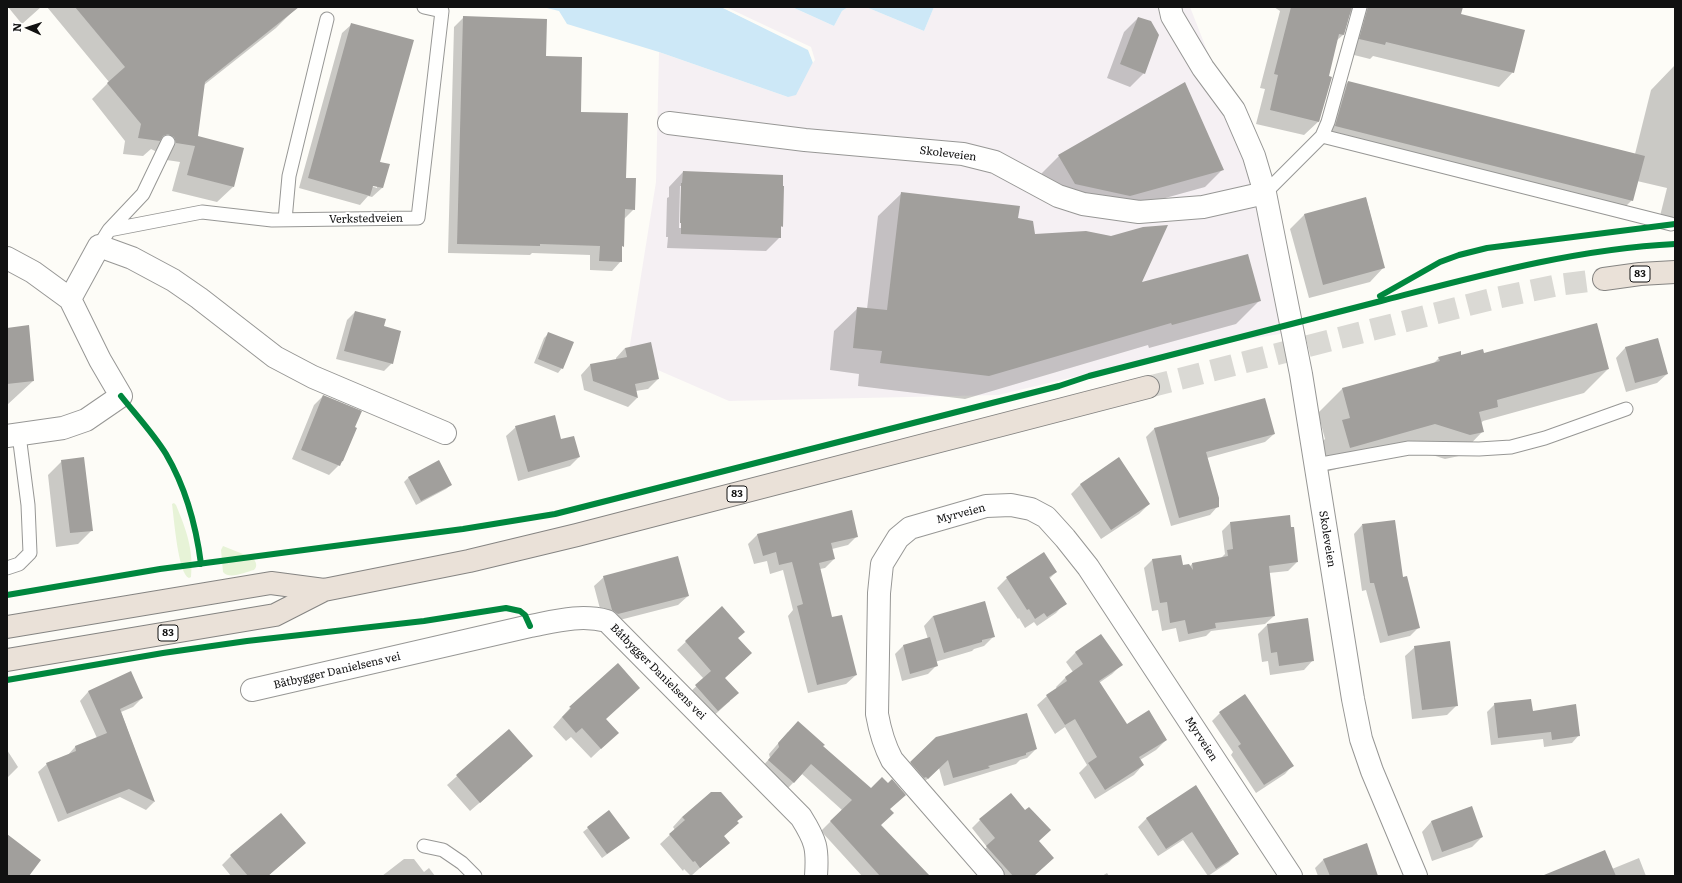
<!DOCTYPE html>
<html>
<head>
<meta charset="utf-8">
<style>
	body { margin:0 }
	#map { position:relative; width:1682px; height:883px; overflow:hidden; background:#fdfcf7; font-family:Literata,serif }
	canvas { display:block }
	.frame { position:absolute; inset:0; border:8px solid #111; pointer-events:none }
	.north { position:absolute; left:8px; top:8px; width:40px; height:40px; -webkit-text-stroke:3px #fff; paint-order:stroke; rotate:273deg; font-size:11px; font-weight:700; line-height:16px; text-align:center; color:#111 }
	.north::after { content:''; display:block; margin:auto; width:14px; height:18px; background:#111; clip-path:polygon(50% 0,100% 100%,50% 72%,0 100%) }
</style>
</head>
<body>
<div id="map">
<canvas width="1682" height="883"></canvas>
<div class="frame"></div>
<div class="north">N</div>
</div>
<script>
const c = document.querySelector('canvas').getContext('2d');
c.lineJoin = 'round';
function fillPath(path, color) {
  c.fillStyle = color;
  c.fill(path, 'evenodd');
}
function stroke(path, color, width, dash) {
  c.strokeStyle = color;
  c.lineWidth = width;
  c.lineCap = dash ? 'butt' : 'round';
  c.setLineDash(dash || []);
  c.stroke(path);
}
function label(font, color, halo, rows, align = 'center') {
  c.font = font + ' Literata,serif';
  c.lineWidth = 4;
  c.setLineDash([]);
  c.textBaseline = 'middle';
  c.strokeStyle = halo;
  c.fillStyle = color;
  for (const [text, x, y, turn = 0] of rows) {
    c.save();
    c.translate(x, y);
    c.rotate((+turn || 0) * Math.PI / 180);
    c.textAlign = isNaN(turn) ? turn : align;
    if (halo) c.strokeText(text, 0, 0);
    c.fillText(text, 0, 0);
    c.restore();
  }
}
fillPath(new Path2D(`
	M721 7H792L834 26 842 11 848 7H866L924 31 934 7H1190L1259 183 1286 333 1201 347 998 395 729 401 628 357 656 182 659 52 788 97Z`), '#f5f0f3');
fillPath(new Path2D(`
	M174 503 176 505C186 529 194 550 191 577L189 578C178 574 174 518 172 504Z
	M223 546 253 558C256 562 258 566 254 570 245 572 230 580 223 572L221 550Z`), '#e7f3d7');
fillPath(new Path2D(`
	M543 7H721L810 49 813 62 796 95 788 97 659 52 567 24 559 11Z
	M792 7H848L842 11 834 26Z
	M866 7H934L924 31Z`), '#cde8f7');
fillPath(new Path2D(`
	M721 7H726L811 47 815 60 813 63 808 50Z`), '#fdfcf7');
fillPath(new Path2D(`
	M8 7H41L22 24Z
	M47 7H288L292 12 276 28 204 85 197 137 233 187 217 202 172 191 180 162 160 159 159 153 151 149 143 156 123 154 125 141 92 99 109 82Z
	M1274 7H1462L1460 15 1513 72 1499 87 1373 56 1370 59 1346 53 1351 15 1349 14 1343 35 1336 41 1319 121 1304 135 1256 124 1265 89 1260 88 1280 11Z
	M464 17 545 57 580 113 625 179 634 209 624 219 621 261 612 271 590 270V255L532 253 530 255 448 253 454 27Z
	M1138 18 1144 73 1130 87 1107 78 1124 32Z
	M352 24 379 162 388 165 382 188 372 197 368 196 360 205 299 188 342 33ZM368 185 377 186V188Z
	M1675 65V220L1660 216 1667 188 1637 181 1632 200 1618 214 1322 139 1334 96 1348 82 1635 154 1651 90Z
	M1059 156 1223 169 1205 187 1111 213 1057 202 1041 174Z
	M683 172 782 226 780 228V237L766 251 667 248 668 237H666L667 198 669 197V187ZM680 186H682L681 228H679Z
	M902 193 1017 219 1034 235 1140 284 1259 301 1236 324 1149 348 1148 345 965 399 858 386 859 374 830 370 834 331 858 308 867 309 878 216Z
	M1366 198 1384 267 1370 282 1309 298 1290 229 1304 215Z
	M355 312 383 327 392 363 384 371 336 359 347 320Z
	M7 329 33 381 7 405Z
	M549 333 562 368 558 373 534 363 544 338Z
	M1657 339 1667 374 1657 383 1626 392 1616 358 1625 348Z
	M625 348 658 379 648 389 636 391 637 398 628 407 584 390 581 375 590 365 616 360V358Z
	M1483 354 1608 369 1584 393 1483 421 1481 423 1483 431 1459 456 1445 459 1410 448 1326 472 1318 446 1325 439 1318 413 1342 389 1433 364 1439 358Z
	M323 396 343 461 329 475 292 459 314 405Z
	M516 427 561 441 579 457 570 466 518 481 506 436Z
	M1154 429 1274 434 1265 442 1207 458 1218 506 1210 515 1171 526 1146 437Z
	M62 461 92 530 78 544 56 547 48 475Z
	M409 477 451 485 446 489 416 505 404 482Z
	M1081 484 1149 504 1139 514 1101 539 1071 494Z
	M1230 523 1297 562 1288 571 1269 573 1274 616 1265 624 1211 631 1206 636 1179 642 1176 628 1162 631 1158 610 1152 611 1144 568 1152 560 1182 566H1190L1192 564 1221 558 1225 554 1222 531Z
	M1362 525 1419 627 1410 636 1380 643 1366 590 1362 591 1354 534Z
	M757 535 857 536 848 545 832 549 834 559 825 568 820 569 831 618 856 675 846 684 808 693 788 616 793 610 783 570 770 574 767 561 754 564 748 544Z
	M1056 572 1049 579 1065 603 1056 613 1037 626 1034 622 1025 628 1019 618 1018 619 997 588 1007 578Z
	M604 577 688 596 678 605 608 623 603 620 594 586Z
	M722 608 737 639 724 678 730 701 710 719 688 694 704 679 677 650Z
	M933 616 994 636 984 646 974 649 972 651 935 662 936 666 928 674 902 681 895 654 903 646 928 639 924 626Z
	M1267 625 1313 660 1304 670 1270 675 1268 661 1262 662 1258 634Z
	M1101 635 1121 665 1112 674 1099 683 1127 725 1166 740 1156 750 1140 760 1143 765 1134 775 1095 799 1079 773 1087 765 1065 727 1055 734 1037 705 1047 696 1057 689 1056 687 1065 678 1073 672 1066 662 1075 653Z
	M1415 647 1457 705 1447 715 1412 719 1405 656Z
	M618 665 605 719 608 742 591 758 571 737 566 741 553 727 570 708Z
	M88 692 142 698 133 707 121 712 154 802 146 810 120 797 58 822 38 772 47 764 67 756 75 747 97 738 80 701Z
	M1495 704 1532 712 1579 735 1572 743 1544 747 1543 739 1491 745 1487 712Z
	M1220 713 1293 765 1285 774 1256 793 1231 755 1233 752 1212 721Z
	M509 730 522 766 470 811 447 785Z
	M788 732 822 746 889 809 880 825 929 876H862L821 831 842 810 802 774 784 792 759 770 770 758 769 754Z
	M937 738 1036 749 1027 758 1020 760 1016 764 944 786 939 768 919 787 902 771Z
	M7 750 18 767 7 778Z
	M1196 786 1238 853 1229 862 1208 876 1183 840 1158 856 1138 827 1147 818Z
	M1471 807 1482 837 1472 847 1432 861 1422 832 1431 822Z
	M742 816 723 837 728 843 691 876 684 869 683 871 660 844 675 830 673 827 682 817Z
	M980 820 1038 842 1034 876H997L978 856 987 847 972 828Z
	M588 828 624 842 602 858 583 832Z
	M305 843 268 876H231L222 865 231 856Z
	M1639 858 1646 876H1555L1612 869Z
	M404 859H414L424 872 429 868 435 876H382Z
	M1324 859 1377 876H1318L1315 868Z
	M1107 873 1109 876H1102Z`), '#0003');
fillPath(new Path2D(`
	M75 7H299L205 82 198 136 244 148 234 187 187 175 195 146 176 143 174 137 168 134 163 136 160 141 138 138 141 124 107 83 125 67Z
	M1291 7H1352L1344 35 1339 34 1329 76 1332 77 1319 122 1270 110 1278 75 1274 74Z
	M1368 7H1463L1461 14 1525 30 1514 73 1386 42 1385 45 1359 39Z
	M463 16 547 19 546 56 582 57 581 112 628 113 626 178H636L635 210 625 209 624 247 622 246V262L599 261 600 246 540 244V246L457 244Z
	M1138 17 1151 21 1159 35 1145 74 1120 64Z
	M351 23 414 40 380 162 390 164 383 188 373 186 370 196 308 178Z
	M1348 81 1645 156 1633 201 1335 126Z
	M1185 82 1224 170 1130 196 1075 184 1058 155Z
	M683 171 783 175V186H784L783 227 781 226V238L681 234V223H680L681 183H682Z
	M901 192 1020 206 1018 218 1033 221 1035 234 1086 231 1111 236 1143 227 1168 225 1142 282 1248 254 1261 301 1172 325 1171 323 989 376 880 363 882 351 853 348 857 307 887 310Z
	M1366 197 1385 268 1323 285 1304 214Z
	M355 311 386 319 384 326 401 331 393 364 344 351Z
	M1597 323 1609 369 1497 400 1498 407 1479 412 1484 432 1470 435 1435 424 1350 448 1342 420 1350 418 1342 388 1440 361 1438 357 1461 351V355L1483 349 1484 353Z
	M29 325 34 381 7 384V328Z
	M548 332 574 342 563 369 538 359Z
	M1658 338 1668 374 1635 383 1625 347Z
	M651 342 659 379 635 384 638 398 593 381 590 364 627 357 625 348Z
	M323 395 362 411 355 427 357 428 343 461H342L340 466 301 450Z
	M1265 398 1275 434 1206 452 1219 498V507L1179 518 1154 428Z
	M555 415 561 439 574 436 580 457 528 472 515 426Z
	M84 457 93 531 70 533 61 460Z
	M1119 457 1150 504 1111 530 1080 484Z
	M439 460 452 485 421 501 408 477Z
	M852 510 858 537 831 543 835 559 819 563 832 617 842 615 857 675 817 685 797 606 803 604 792 562 779 565 776 552 763 556 757 534Z
	M1290 515 1291 527H1294L1298 562 1269 566 1275 616 1215 623 1216 628 1188 634 1185 620 1170 623 1167 602 1160 603 1152 559 1181 555 1183 565 1189 564 1193 570 1192 563 1228 556 1227 550 1233 549 1230 522Z
	M1395 520 1403 577 1407 576 1420 628 1388 636 1374 583H1370L1362 524Z
	M1044 552 1057 572 1049 577 1067 604 1047 617 1044 613 1035 619 1029 609 1027 610 1006 577Z
	M678 556 689 596 618 614 612 610 603 576Z
	M985 601 995 637 982 640V642L944 653 933 616Z
	M722 606 745 632 738 638 752 653 725 678 739 693 718 711 695 685 711 671 685 641Z
	M1308 618 1314 661 1279 666 1277 652 1271 653 1267 624Z
	M1101 634 1123 665 1099 681 1127 724 1149 710 1167 740 1139 757 1144 765 1105 790 1088 763 1097 757 1075 719 1065 725 1046 695 1067 681 1065 677 1083 664 1075 652Z
	M930 637 938 666 910 674 903 645Z
	M1450 641 1458 706 1422 710 1414 646Z
	M618 663 640 688 606 719 619 733 601 749 582 728 576 733 562 717 571 708 569 707Z
	M131 671 143 698 120 709 155 802 129 789 67 814 46 763 76 751 75 746 107 733 88 691Z
	M1245 694 1294 766 1264 785 1238 746 1241 744 1219 712Z
	M1531 699 1533 711 1576 704 1580 736 1552 740 1551 732 1498 738 1494 703Z
	M1027 713 1037 749 1026 753V755L988 766 990 768 953 778 948 760 928 779 926 777 924 778 910 762 936 737Z
	M798 721 825 745 823 746 871 788 882 777 888 783 892 779 906 795 890 809 894 813 881 825 930 876H880L830 821 852 800 811 764 794 783 768 760 779 747 778 743Z
	M509 729 533 756 480 803 456 775Z
	M1196 785 1239 854 1216 869 1192 832 1166 849 1146 818Z
	M711 792H721L743 817 737 821 739 823 724 836 730 843 700 868 695 861 693 862 669 834 685 820 682 817Z
	M1011 793 1025 810 1029 807 1051 830 1039 841 1054 858 1034 876H1013L986 846 995 838 979 819Z
	M1472 806 1483 837 1442 852 1431 821Z
	M609 810 630 838 607 854 587 827Z
	M281 813 306 843 268 876H248L230 855Z
	M7 834 41 860 29 876H7Z
	M1367 843 1378 876H1330L1323 859Z
	M1605 850 1616 876H1544V875Z`), '#a19f9c');
stroke(new Path2D(`
	M1148 387 1492 299 1558 285 1604 279`), '#dad9d4', 22, [22, 11]);
const lane = new Path2D(`
	M1322 136 1671 224
	M1265 193 1322 136 1328 122 1360 7
	M285 220 289 176 327 19
	M109 230 143 194 168 142
	M99 246 109 230 202 212 272 220 418 218 442 11 424 7
	M1316 465 1409 448 1479 449 1511 447 1545 438 1626 409
	M7 568 19 564 30 553 28 505 19 435
	M424 846 443 850 462 863 475 876`);
const street = new Path2D(`
	M1170 7 1172 16 1203 68 1234 110 1254 156 1265 193 1301 374 1353 699 1361 739 1372 771 1416 876
	M669 123 805 140 963 154 995 162 1058 196 1083 204 1139 212 1203 207 1265 193
	M7 258 33 272 70 299 100 360 121 396 86 420 63 428 7 436
	M70 299 99 246 132 258 173 280 199 298 275 357 313 377 445 433
	M252 690 530 626C556 621 581 614 607 621L801 817C816 841 818 848 816 876
	M993 876 892 760C884 745 880 731 877 714L879 593 882 564 898 538 910 528 986 506 1011 505 1031 509 1046 517 1065 538 1088 567 1291 876`);
const highway = new Path2D(`
	M1604 279 1640 274 1675 272
	M7 627 271 583 324 590
	M7 660 275 615 324 590 469 561 577 535 1148 387`);
stroke(lane, '#979795', 15);
stroke(street, '#979795', 24);
stroke(highway, '#858482', 24);
stroke(lane, '#fffffe', 13);
stroke(street, '#fffffe', 22);
stroke(highway, '#eae1d8', 22);
stroke(new Path2D(`
	M1380 296 1440 262 1459 255 1487 248 1675 224
	M121 396C136 415 153 433 166 454 186 488 196 525 201 564
	M7 595 160 569 463 529 555 514 1059 386 1089 376C1186 351 1284 326 1381 301 1478 276 1575 249 1675 244
	M7 680 163 653 247 641 424 621 506 608 520 611 525 615 530 626`), '#00873e', 6);
for (const [x, y, w] of [
	[1640,274,20],
	[737,494,20],
	[168,633,20]
]) {
  const box = new Path2D();
  box.roundRect(x - w / 2, y - 8, w, 16, 3);
  c.fillStyle = '#fff';
  c.fill(box);
  stroke(box, '#111', 1);
}
label('bold 10px', '#111', null, [
	["83",1640,274],
	["83",737,494],
	["83",168,633]
]);
label('11px', '#111', '#fff', [
	["Skoleveien",948,154,7],
	["Verkstedveien",366,219,-1],
	["Myrveien",961,514,-15],
	["Skoleveien",1327,539,81],
	["Båtbygger Danielsens vei",337,671,-13],
	["Båtbygger Danielsens vei",658,672,45],
	["Myrveien",1201,739,57]
]);
</script>
</body>
</html>
